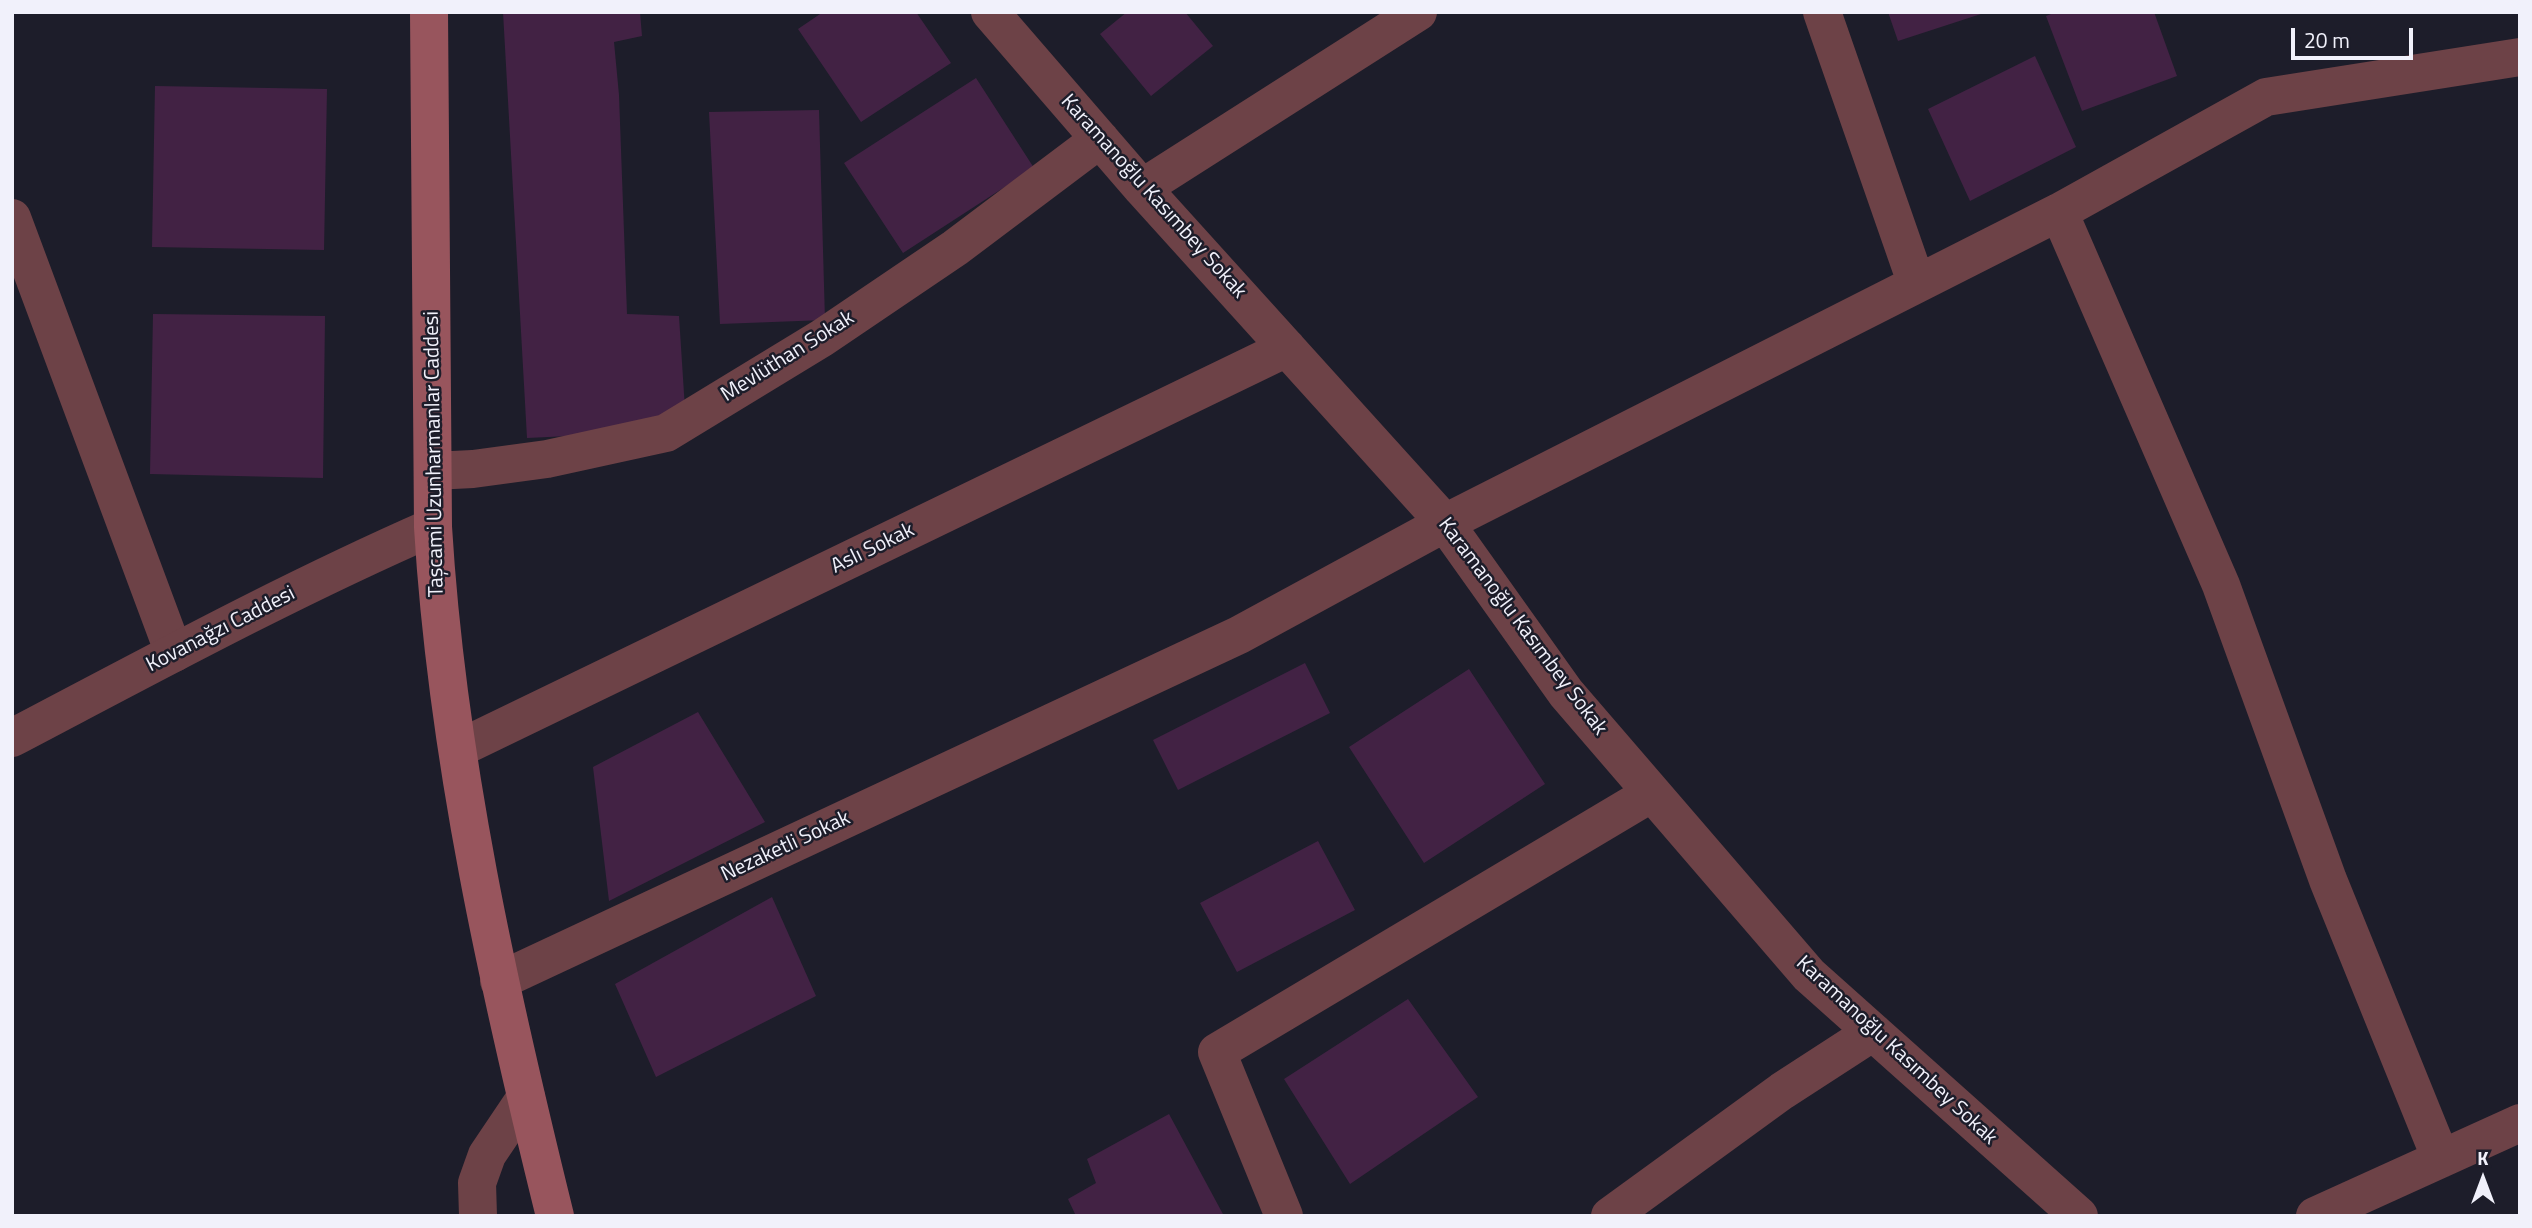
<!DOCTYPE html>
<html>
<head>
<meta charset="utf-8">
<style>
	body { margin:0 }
	#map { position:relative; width:2532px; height:1228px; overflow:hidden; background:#1d1d2a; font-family:"Titillium Web",sans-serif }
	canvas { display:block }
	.frame { position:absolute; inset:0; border:14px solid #f1f1fb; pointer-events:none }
	.north { position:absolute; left:2448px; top:1144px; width:70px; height:70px; -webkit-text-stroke:5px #1d1d2a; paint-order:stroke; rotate:0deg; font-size:19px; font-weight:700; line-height:28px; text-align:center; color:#f1f1fb }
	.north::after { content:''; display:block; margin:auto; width:24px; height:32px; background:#f1f1fb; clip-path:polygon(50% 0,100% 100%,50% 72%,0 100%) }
	.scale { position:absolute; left:2291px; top:28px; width:122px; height:32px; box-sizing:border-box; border:4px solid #f1f1fb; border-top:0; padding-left:9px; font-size:21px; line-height:24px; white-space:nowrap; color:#f1f1fb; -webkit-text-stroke:5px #1d1d2a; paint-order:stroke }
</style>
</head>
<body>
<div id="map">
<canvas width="2532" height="1228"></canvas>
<div class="frame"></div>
<div class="north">K</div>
<div class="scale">20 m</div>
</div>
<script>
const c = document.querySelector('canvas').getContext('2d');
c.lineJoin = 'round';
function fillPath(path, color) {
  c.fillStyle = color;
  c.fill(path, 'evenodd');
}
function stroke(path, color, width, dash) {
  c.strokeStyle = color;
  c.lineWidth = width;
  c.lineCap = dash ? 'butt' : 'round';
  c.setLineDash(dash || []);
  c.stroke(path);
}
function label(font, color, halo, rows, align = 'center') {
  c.font = font + ' "Titillium Web",sans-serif';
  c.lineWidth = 5;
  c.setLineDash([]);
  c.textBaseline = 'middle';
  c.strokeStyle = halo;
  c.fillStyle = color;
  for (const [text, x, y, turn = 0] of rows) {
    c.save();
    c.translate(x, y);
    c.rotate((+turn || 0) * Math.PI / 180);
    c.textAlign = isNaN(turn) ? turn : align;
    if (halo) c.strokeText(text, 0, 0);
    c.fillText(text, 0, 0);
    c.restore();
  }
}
fillPath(new Path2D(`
	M503 12H640L642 36 614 42 619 95 627 314 679 316 685 409 611 434 527 438Z
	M823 12H916L951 63 861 122 798 29Z
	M1127 12H1185L1213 46 1151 96 1100 34Z
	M1888 12H1983L1984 13 1898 41Z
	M2056 12H2154L2177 76 2082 111 2046 16Z
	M2035 56 2076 147 1970 201 1928 109Z
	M976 78 1034 168 903 253 844 163Z
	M155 86 327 89 324 250 152 247Z
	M819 110 825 320 720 324 709 112Z
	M153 314 325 316 323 478 150 474Z
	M1305 663 1330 713 1178 790 1153 740Z
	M1469 669 1545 784 1424 863 1349 747Z
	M698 712 765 822 609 901 593 767Z
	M1318 841 1355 910 1237 972 1200 903Z
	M772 897 816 996 656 1077 615 984Z
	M1408 999 1478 1097 1350 1184 1284 1079Z
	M1169 1114 1224 1216H1076L1068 1199 1096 1183 1087 1159Z`), '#422244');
stroke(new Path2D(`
	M990 12 1142 188 1445 523 1566 693 1809 975 2079 1216
	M1822 12 1916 282
	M1142 188 1418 12
	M2059 212 2221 585 2328 880 2441 1159
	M12 218 174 653
	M433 471 473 469 547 459 666 433 822 338 955 248 1100 139
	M458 749 1287 348
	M499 981 1239 635 1445 523 2059 212 2266 97 2520 57
	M478 1216 477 1183 487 1155 526 1097
	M1284 1216 1217 1052 1652 793
	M1610 1216 1782 1091 1873 1032
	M2315 1216 2520 1123`), '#6d4247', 38);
stroke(new Path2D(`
	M12 738C151 665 289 590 433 527`), '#6d4247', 38);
stroke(new Path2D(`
	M429 12 433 527C447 759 499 990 555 1216`), '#98555d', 38);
label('21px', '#f1f1fb', '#1d1d2a', [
	["Karamanoğlu Kasımbey Sokak",1153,197,48],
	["Mevlüthan Sokak",788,357,-32],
	["Taşcami Uzunharmanlar Caddesi",435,454,-91],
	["Aslı Sokak",873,549,-26],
	["Karamanoğlu Kasımbey Sokak",1522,627,53],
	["Kovanağzı Caddesi",221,630,-27],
	["Nezaketli Sokak",786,847,-25],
	["Karamanoğlu Kasımbey Sokak",1896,1051,43]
]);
</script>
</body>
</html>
